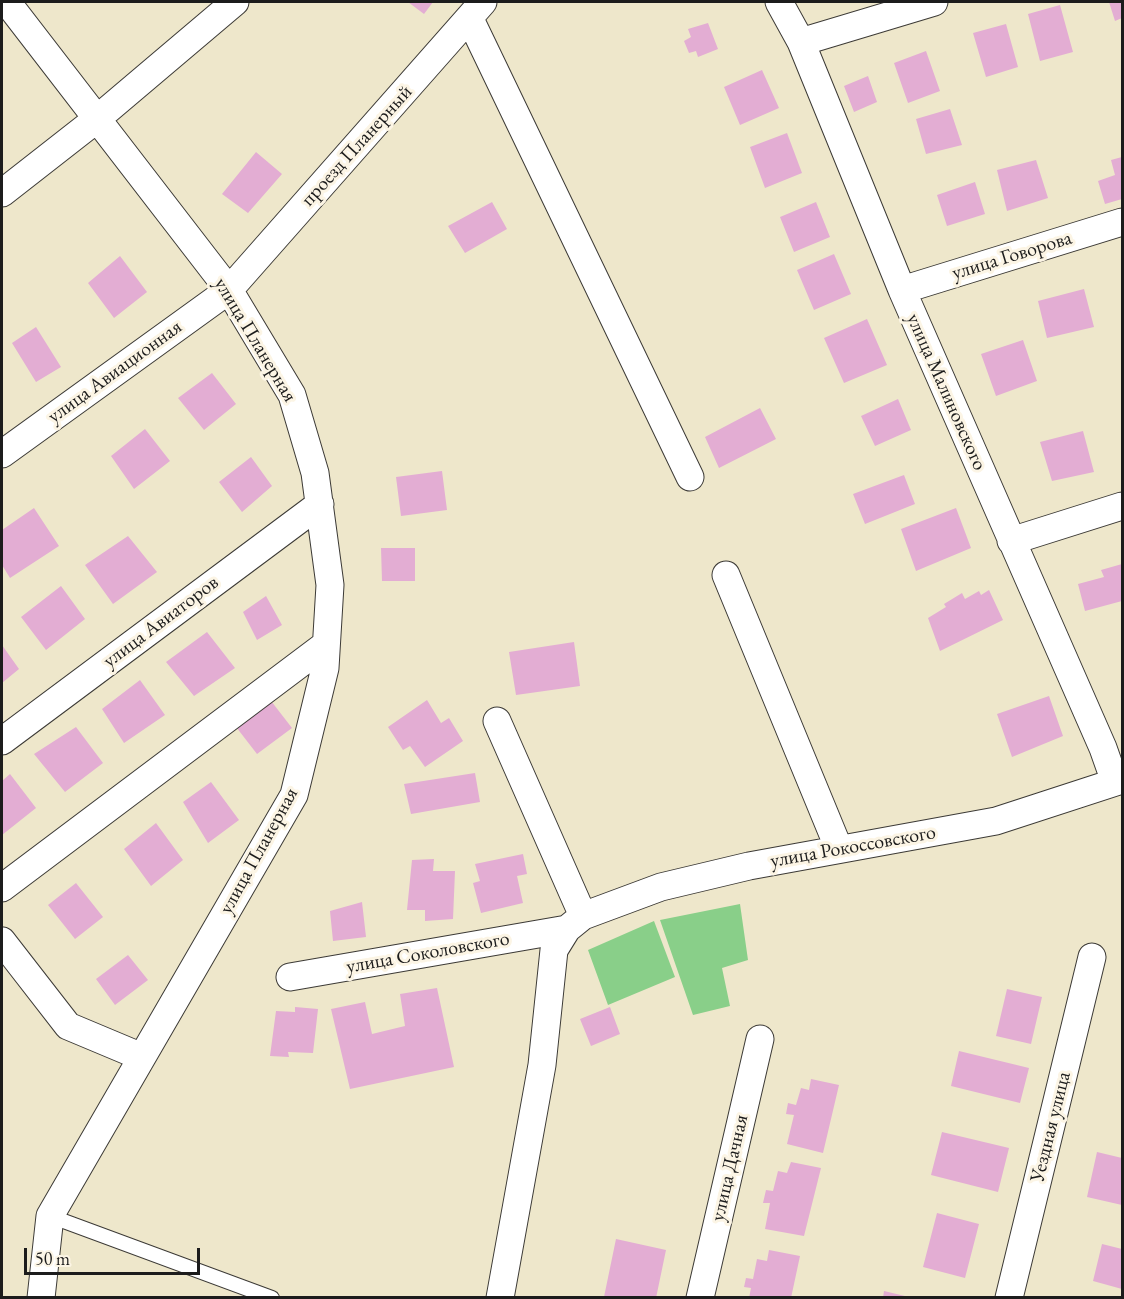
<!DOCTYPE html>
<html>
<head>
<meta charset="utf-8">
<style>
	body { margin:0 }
	#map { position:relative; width:1124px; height:1299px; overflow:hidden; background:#eee7cb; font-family:"EB Garamond",serif }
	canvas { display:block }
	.frame { position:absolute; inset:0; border:3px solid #1c1c1c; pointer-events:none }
	.scale { position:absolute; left:24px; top:1248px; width:176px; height:27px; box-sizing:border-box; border:3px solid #1c1c1c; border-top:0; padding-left:8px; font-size:18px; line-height:21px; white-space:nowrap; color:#1c1c1c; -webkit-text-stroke:4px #fcf5e5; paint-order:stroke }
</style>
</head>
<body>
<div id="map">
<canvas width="1124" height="1299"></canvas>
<div class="frame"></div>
<div class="scale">50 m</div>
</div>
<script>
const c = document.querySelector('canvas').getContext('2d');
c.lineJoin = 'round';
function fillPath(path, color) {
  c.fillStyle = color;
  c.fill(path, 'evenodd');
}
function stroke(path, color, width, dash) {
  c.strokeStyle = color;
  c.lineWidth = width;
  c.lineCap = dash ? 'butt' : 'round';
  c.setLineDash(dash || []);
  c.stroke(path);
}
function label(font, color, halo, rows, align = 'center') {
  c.font = font + ' "EB Garamond",serif';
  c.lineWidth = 6;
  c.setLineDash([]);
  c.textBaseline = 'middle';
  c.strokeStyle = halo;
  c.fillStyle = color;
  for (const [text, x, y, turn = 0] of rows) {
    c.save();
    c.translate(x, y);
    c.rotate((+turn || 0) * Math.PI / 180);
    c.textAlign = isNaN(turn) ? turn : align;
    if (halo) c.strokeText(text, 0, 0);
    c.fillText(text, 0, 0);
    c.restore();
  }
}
fillPath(new Path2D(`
	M740 904 748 960 722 968 730 1006 693 1015 660 920Z
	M654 921 675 977 608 1005 588 950Z`), '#89cf89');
fillPath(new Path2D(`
	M408 2H433L424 14Z
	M1109 2H1122V18L1115 21Z
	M1060 5 1073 52 1040 61 1028 14Z
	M708 23 718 49 698 57 696 51 689 53 684 41 691 37 688 29Z
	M1006 24 1018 67 986 77 973 33Z
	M926 51 940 91 908 103 894 63Z
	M762 70 779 108 740 125 724 87Z
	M868 76 877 102 854 112 844 86Z
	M950 109 962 145 926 154 916 119Z
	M787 133 802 173 765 188 750 147Z
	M256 152 282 174 248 213 222 194Z
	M1122 157V199L1105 204 1098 181 1115 175 1111 160Z
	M1036 160 1048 198 1007 211 997 170Z
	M975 182 985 214 947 226 937 195Z
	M492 202 507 229 465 253 448 226Z
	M816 202 830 237 794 252 780 217Z
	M834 254 851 294 814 310 797 270Z
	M120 256 147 292 114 318 88 283Z
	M1084 289 1094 327 1047 338 1038 301Z
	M867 319 887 365 844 383 824 338Z
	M36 327 61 367 36 382 12 343Z
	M1023 340 1037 381 996 396 981 354Z
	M212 373 236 404 204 430 178 398Z
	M898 399 911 430 875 446 861 416Z
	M760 408 776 439 719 468 705 437Z
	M145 429 170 461 134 489 111 456Z
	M1083 431 1094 472 1052 481 1040 442Z
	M251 457 272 486 242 512 219 482Z
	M442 471 447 510 401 516 396 477Z
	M904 475 915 504 865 524 853 494Z
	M34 508 59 546 10 578 2 565V530Z
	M956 508 971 548 916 571 901 529Z
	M128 536 157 572 113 604 85 565Z
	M381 548H415V581H382Z
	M1122 564V601L1085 611 1078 584 1104 577 1101 570Z
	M61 586 85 619 46 650 21 617Z
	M989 590 1003 620 940 651 928 618 946 607 944 604 962 593 965 599 979 591 981 595Z
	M266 596 282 625 257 640 243 612Z
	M207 632 235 668 194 696 166 662Z
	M574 642 580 686 516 695 509 652Z
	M2 645 19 669 2 683Z
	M140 680 165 715 124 743 102 709Z
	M1049 696 1063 736 1012 757 997 714Z
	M268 697 292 728 257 754 233 723Z
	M427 700 441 723 449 718 463 741 425 767 410 746 403 750 388 727Z
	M76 727 103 763 65 792 34 754Z
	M475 773 480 802 411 814 404 784Z
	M10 774 36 808 2 835V781Z
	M211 782 239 820 208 843 183 802Z
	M156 823 183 860 151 886 124 849Z
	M523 854 527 874 517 876 523 903 481 913 473 883 480 881 475 864Z
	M434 859 433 871H455L453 919 425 921V910H407L412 860Z
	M76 883 103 917 75 939 48 905Z
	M362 902 366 937 333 941 330 911Z
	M128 955 148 980 115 1005 96 979Z
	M437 988 454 1067 350 1089 331 1009 365 1002 372 1034 405 1026 400 994Z
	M1007 989 1042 997 1031 1044 996 1036Z
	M295 1007 318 1009 313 1053 288 1052 289 1057 270 1056 276 1011 295 1012Z
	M610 1007 620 1034 591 1046 580 1019Z
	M959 1051 1029 1068 1020 1103 951 1086Z
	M811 1079 839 1085 823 1153 787 1144 794 1115 786 1114 788 1103 796 1105 801 1088 809 1090Z
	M942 1132 1009 1148 998 1192 931 1175Z
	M1097 1152 1122 1158V1205L1087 1197Z
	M791 1162 821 1168 804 1236 765 1229 770 1203H763L766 1190 773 1191 778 1171 787 1173Z
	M937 1213 979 1224 965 1278 923 1267Z
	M616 1239 666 1250 656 1298 604 1297Z
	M1102 1244 1122 1249V1289L1093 1281Z
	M769 1250 800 1256 791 1298H749L751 1288 744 1287 746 1278 753 1279 757 1259 767 1261Z
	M884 1291 909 1297 908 1298H883Z`), '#e3add3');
const service = new Path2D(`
	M50 1216 272 1298`);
const minor = new Path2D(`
	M7 2 229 290 292 395 315 473 330 585 325 668 294 795 50 1216 41 1298
	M779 2 801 42 902 290 1103 748 1115 782
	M470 19 690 477
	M801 42 934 2
	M2 193 98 118 235 2
	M902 290 1122 222
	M2 454 229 290 483 2
	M1011 541 1122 506
	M726 575 839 849
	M2 741 320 504
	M2 888 325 645
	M583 916 661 887 749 866 996 821 1122 780
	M2 941 68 1026 142 1057
	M290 977 567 929 583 916 497 721
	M500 1298 542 1065 554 950 567 929
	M700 1298 760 1039
	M1009 1298 1092 957`);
stroke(service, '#3c3a36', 16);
stroke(minor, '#3c3a36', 29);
stroke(service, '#fff', 14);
stroke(minor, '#fff', 27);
label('20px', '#1c1c1c', '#fcf5e5', [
	["проезд Планерный",357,146,-48],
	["улица Говорова",1012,256,-17],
	["улица Планерная",255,340,59],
	["улица Авиационная",115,372,-36],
	["улица Малиновского",946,392,66],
	["улица Авиаторов",161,622,-37],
	["улица Рокоссовского",853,847,-10],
	["улица Планерная",259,851,-61],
	["улица Соколовского",428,953,-10],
	["Уездная улица",1051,1127,-76],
	["улица Дачная",730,1168,-77]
]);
</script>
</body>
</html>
